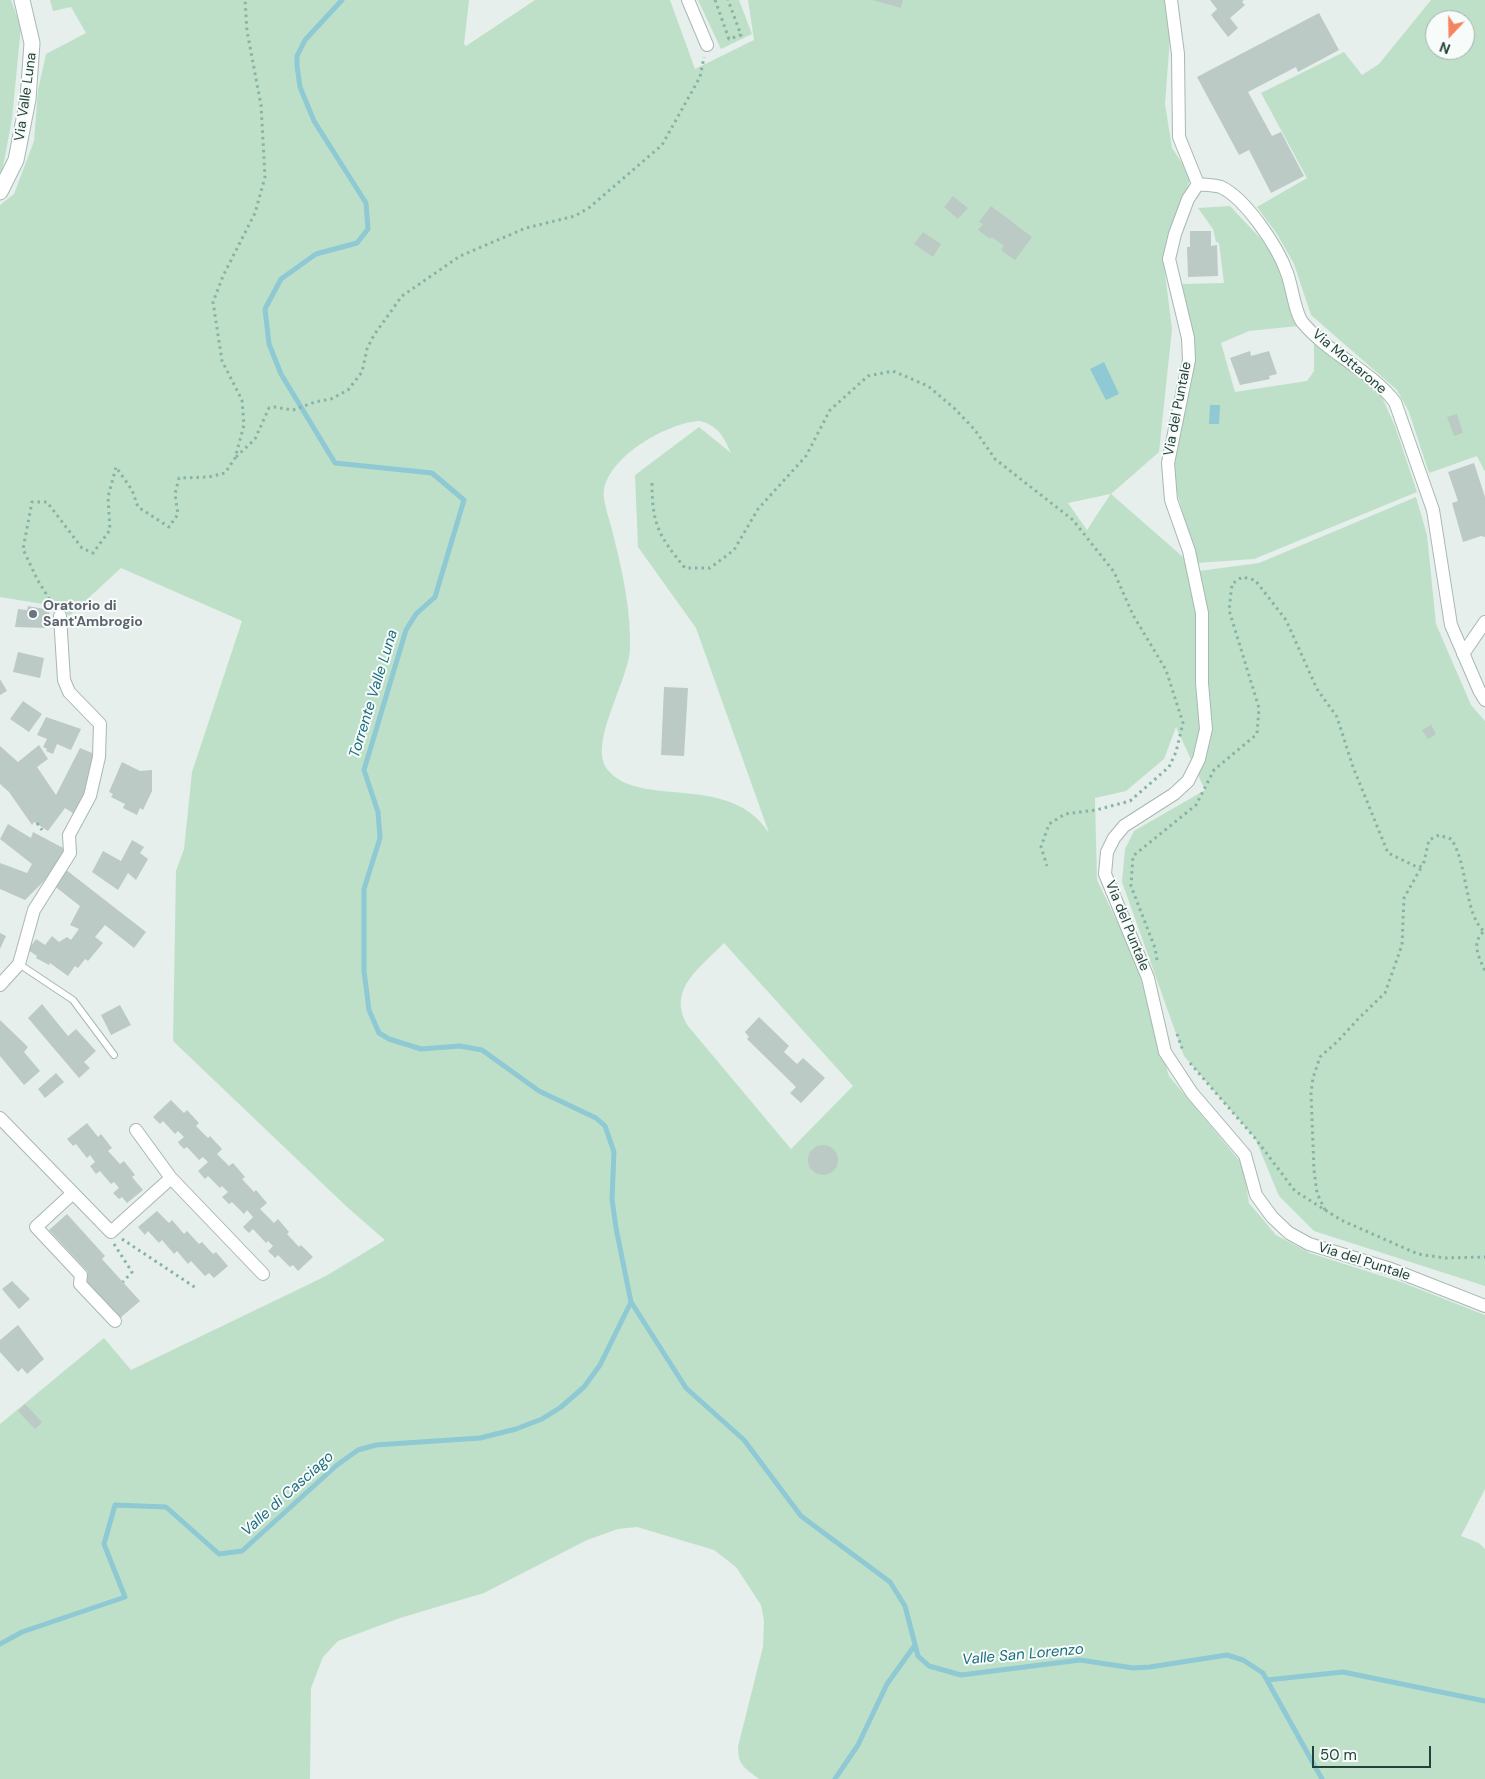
<!DOCTYPE html>
<html>
<head>
<meta charset="utf-8">
<style>
	body { margin:0 }
	#map { position:relative; width:1485px; height:1779px; overflow:hidden; background:#e6efeb; font-family:"DM Sans",sans-serif }
	canvas { display:block }
	.north { position:absolute; left:1425px; top:10px; width:50px; height:50px; box-sizing:border-box; background:#f7fbf9; border:1px solid #a3b1ad; border-radius:50%; rotate:201deg; font-size:14px; font-weight:700; line-height:20px; text-align:center; color:#24423a }
	.north::after { content:''; display:block; margin:auto; width:18px; height:22px; background:#f4845f; clip-path:polygon(50% 0,100% 100%,50% 72%,0 100%) }
	.scale { position:absolute; left:1312px; top:1746px; width:119px; height:22px; box-sizing:border-box; border:2px solid #24423a; border-top:0; padding-left:6px; font-size:15px; line-height:18px; white-space:nowrap; color:#24423a; -webkit-text-stroke:4px #f7fbf9; paint-order:stroke }
</style>
</head>
<body>
<div id="map">
<canvas width="1485" height="1779"></canvas>
<div class="north">N</div>
<div class="scale">50 m</div>
</div>
<script>
const c = document.querySelector('canvas').getContext('2d');
c.lineJoin = 'round';
function fillPath(path, color) {
  c.fillStyle = color;
  c.fill(path, 'evenodd');
}
function stroke(path, color, width, dash) {
  c.strokeStyle = color;
  c.lineWidth = width;
  c.lineCap = dash ? 'butt' : 'round';
  c.setLineDash(dash || []);
  c.stroke(path);
}
function label(font, color, halo, rows, align = 'center') {
  c.font = font + ' "DM Sans",sans-serif';
  c.lineWidth = 4;
  c.setLineDash([]);
  c.textBaseline = 'middle';
  c.strokeStyle = halo;
  c.fillStyle = color;
  for (const [text, x, y, turn = 0] of rows) {
    c.save();
    c.translate(x, y);
    c.rotate((+turn || 0) * Math.PI / 180);
    c.textAlign = isNaN(turn) ? turn : align;
    if (halo) c.strokeText(text, 0, 0);
    c.fillText(text, 0, 0);
    c.restore();
  }
}
fillPath(new Path2D(`
	M0 0H11L21 27 12 119 3 167 0 173Z
	M50 0H469L464 44 466 46 535 0H670L695 69 754 40 748 0H1164L1170 38 1165 104 1172 148 1191 177 1163 258 1172 329 1159 452 1111 494 1199 571 1259 563 1416 497 1427 535 1436 624 1471 705 1485 721V1286L1314 1231 1279 1196 1255 1138 1184 1056 1122 882 1125 849 1134 831 1205 790 1176 727 1164 759 1126 791 1095 798 1097 880 1135 959 1169 1076 1243 1165 1249 1203 1276 1235 1310 1253 1401 1282 1485 1315V1489L1461 1536 1479 1543 1485 1549V1779H759C745 1768 738 1766 738 1747L763 1647 764 1621 761 1605 736 1567 714 1550 637 1527 618 1529 587 1540 484 1593 400 1618 338 1641 323 1657 311 1688 310 1779H0V1424L104 1338 131 1370 326 1276 385 1240 347 1207 173 1041 176 871 184 849 192 772 242 621 121 568 69 616 61 607 0 597V205L14 194 34 141 38 90 46 54 86 33 71 7 53 11ZM699 421C718 425 724 437 731 453L699 427 635 475 638 547 696 628 769 833C730 771 638 810 607 769 588 743 629 680 630 649 631 612 623 574 614 538 612 526 602 501 604 490 610 455 668 423 699 421ZM1110 494V495L1087 530 1068 503ZM724 943 853 1086 791 1149 688 1026C666 990 700 968 724 943Z
	M698 0H739L752 34 721 49Z
	M1431 0H1485V472L1477 456 1429 473 1409 412 1397 390 1311 315 1294 264 1277 234 1257 207 1307 178 1261 93 1344 52 1362 75 1379 64ZM1435 20H1465V50H1435Z
	M1230 206 1261 239 1283 272 1298 326 1249 331 1221 343 1235 392 1307 381 1314 371V342L1381 395 1395 426 1417 492 1254 559 1197 563 1176 489 1174 458 1194 359 1191 324 1182 284 1224 283 1219 243 1216 242 1213 229 1198 208Z`), '#bfe0c8');
fillPath(new Path2D(`
	M1104 362 1119 394 1106 400 1090 369Z
	M1210 405H1220L1219 424H1209Z`), '#8ec9d4');
stroke(new Path2D(`
	M342 0 305 40 297 56V66L300 87 314 121 366 203 368 229 357 243 316 254 281 279 265 309 269 344 281 374 335 463 432 473 464 500 435 597 416 614 406 630 364 770 378 812 380 838 364 889V971L369 1010 379 1033 389 1039 421 1049 460 1046 482 1050 539 1091 596 1118 605 1126 614 1152 612 1199 616 1228 631 1302 686 1388 744 1440 801 1516 890 1582 905 1606 918 1656 929 1666 961 1675 1080 1660 1133 1668 1150 1667 1227 1655 1243 1660 1263 1673 1322 1779
	M0 1644 22 1632 125 1597 104 1544 115 1505 166 1507 219 1554 242 1551 337 1465 358 1450 376 1445 480 1438 516 1429 542 1419 561 1407 584 1387 600 1365 631 1302
	M1267 1680 1343 1672 1485 1701
	M835 1779 858 1745 887 1684 915 1645`), '#8ec9d4', 5);
fillPath(new Path2D(`
	M872 0H903L901 8Z
	M1210 0H1244L1242 2 1245 5 1230 18 1238 28 1228 37 1211 15 1217 9Z
	M1319 13 1339 50 1298 72 1296 67 1248 92 1272 136 1281 132 1304 176 1271 193 1249 150 1239 155 1197 77Z
	M953 196 968 208 958 219 944 207Z
	M991 206 1032 237 1015 260 1001 250 1004 246 992 237 990 239 978 230 983 224 979 222Z
	M1190 231H1211V246L1217 245 1218 276 1188 277 1187 247H1190Z
	M923 232 941 244 933 257 914 244Z
	M1250 351 1251 356 1269 351 1277 374 1269 376 1270 379 1240 385 1230 358Z
	M1457 414 1463 433 1454 436 1447 417Z
	M1474 463 1485 497V537L1481 536 1463 542 1452 503 1458 501 1448 472Z
	M28 606 50 610 46 628 15 627 18 609 27 610Z
	M18 652 44 658 40 678 13 672Z
	M0 679 7 691 0 695Z
	M664 687 688 688 684 756 661 755Z
	M23 701 42 714 29 732 10 719Z
	M46 717 81 729 71 750 57 744 53 754 46 751 47 749 43 747 47 739 37 735Z
	M1431 725 1436 734 1428 739 1422 730Z
	M39 745 48 759 37 767 56 795 80 748 97 755 76 815 65 808 48 831 34 822 32 825 9 792 0 784V746L18 762Z
	M122 762 140 771 152 770V791L143 810 140 808 137 815 123 808 125 804 111 797 113 794 109 792Z
	M8 824 31 838 33 832 65 849 50 875 25 900 0 889V863L27 873 32 864 0 839Z
	M132 840 144 847 140 853 148 859 136 880 128 873 118 890 92 872 103 851 121 861Z
	M65 869 146 932 134 948 105 925 95 937 103 943 88 961 85 959 78 968 75 966 68 976 50 963 49 965 36 958 37 956 28 950 36 939 45 945 52 936 59 942 67 937 71 940 79 929 70 925 80 906 53 885Z
	M0 933 6 936 0 949Z
	M42 1004 68 1036 76 1029 96 1051 84 1062 90 1068 79 1078 28 1018Z
	M120 1005 131 1025 111 1035 101 1015Z
	M759 1017 789 1046 784 1052 797 1064 803 1058 825 1078 801 1103 790 1093 796 1087 747 1039 749 1037 745 1032Z
	M0 1020 28 1047 24 1052 40 1071 24 1085 0 1056Z
	M56 1073 64 1082 45 1098 38 1089Z
	M171 1100 184 1113 187 1110 199 1123 196 1126 208 1138 210 1136 222 1149 217 1154 229 1166 233 1163 245 1177 242 1179 254 1192 256 1190 267 1203 260 1209 274 1223 278 1219 289 1232 287 1234 299 1247 301 1245 313 1257 298 1271 293 1265 290 1267 278 1255 275 1258 268 1251 273 1246 268 1241 266 1243 253 1229 249 1233 243 1227 253 1217 247 1210 244 1214 232 1202 229 1204 222 1197 228 1192 222 1186 220 1188 208 1176 205 1179 198 1171 208 1162 203 1157 199 1160 187 1147 184 1149 180 1145 178 1142 184 1137 178 1131 175 1134 163 1121 160 1124 153 1117Z
	M87 1123 98 1137 101 1134 112 1148 108 1151 120 1164 124 1161 135 1175 132 1177 143 1190 127 1203 122 1197 119 1199 113 1193 119 1188 114 1182 111 1184 100 1171 96 1174 90 1166 95 1162 90 1155 87 1158 76 1144 73 1146 67 1139Z
	M808 1160a15 15 0 1 1 30 0a15 15 0 1 1-30 0Z
	M157 1211 169 1223 172 1220 184 1234 187 1231 199 1244 202 1242 213 1254 216 1252 228 1266 214 1278 209 1273 205 1276 191 1261 188 1264 177 1251 174 1254 162 1240 159 1243 148 1231 145 1235 138 1227Z
	M67 1214 105 1256 102 1259 140 1301 119 1319 82 1278 88 1272 49 1230Z
	M12 1281 30 1299 19 1309 2 1289Z
	M18 1325 44 1359 27 1374 22 1368 18 1372 0 1352V1340Z
	M25 1404 42 1422 35 1429 18 1411Z`), '#bbcac4');
const lane = new Path2D(`
	M19 964 73 1000 114 1055`);
const street = new Path2D(`
	M688 0 707 45
	M1171 0 1178 54 1179 137 1198 184
	M1198 184 1188 199 1175 234 1169 259 1188 338 1189 360 1168 463 1171 500 1189 551 1202 613V683L1206 729 1199 759 1188 781 1174 794 1124 826 1114 838 1107 852 1105 874 1148 978 1165 1052 1192 1093 1245 1155 1256 1195 1272 1217 1289 1233 1309 1244 1391 1269 1485 1306
	M1198 184C1205 185 1214 185 1221 187 1246 199 1278 247 1287 273 1292 286 1295 314 1303 323 1329 354 1370 370 1395 402L1433 510 1451 625 1479 690 1485 700
	M1463 654 1485 622
	M0 985 19 964 34 910 70 853 69 835 90 796 99 757 100 724 69 692 64 680 60 616
	M0 1118 111 1232 171 1178 263 1274
	M136 1130 171 1178
	M73 1193 36 1227 81 1275 80 1284 115 1321`);
const secondary = new Path2D(`
	M0 192 16 160 28 99 32 43 22 0`);
stroke(lane, '#a8b8b2', 8);
stroke(street, '#a8b8b2', 14);
stroke(secondary, '#a4bbb3', 17);
stroke(new Path2D(`
	M715 0 729 39 741 35 728 0
	M236 457 255 439 269 408 274 407 293 410 315 402 331 399 348 390 362 372 367 349 374 335 402 296 460 256 526 228 575 216 590 207 662 145 700 77 704 57
	M652 483C652 525 659 536 685 568H710L734 550 758 509 806 456 830 410 868 376 893 371 928 386 954 408 975 430 995 459 1073 520 1114 572 1133 615 1166 670 1183 723 1176 752 1169 767 1130 801 1096 810 1065 814 1049 824 1041 847 1047 866
	M53 605 37 579 23 549 32 502H47L82 548 93 553 110 530 108 497 116 467 132 490 138 507 169 527 178 514 175 494 179 478 209 477 225 473 235 458 244 425 242 400 222 361 213 302 223 276 255 213 265 177 261 105 247 31 245 0
	M37 823 42 830
	M1483 932C1471 944 1479 957 1485 971
	M1157 960 1155 948 1131 886 1133 856 1196 805 1214 770 1257 734 1259 708 1229 610 1232 584 1242 577 1255 580 1286 620 1317 689 1337 717 1353 767 1388 853 1417 867 1423 866 1429 840 1439 835 1451 839C1468 862 1464 916 1485 932
	M1177 1034 1183 1051
	M1190 1063 1255 1138 1295 1191 1341 1220 1418 1254 1445 1258 1485 1257
	M1325 1210 1317 1193 1314 1170 1311 1093 1313 1078 1320 1057 1338 1041 1359 1018 1385 993 1402 945 1404 898 1422 866
	M122 1239 196 1288
	M114 1244 132 1272 123 1282`), '#86b3a5', 3, [2.5, 4]);
stroke(lane, '#fff', 6);
stroke(street, '#fff', 12);
stroke(secondary, '#fff', 15);
for (const [x, y, r, color] of [
	[33,614,5,"#6b7280"]
]) {
  const dot = new Path2D();
  dot.arc(x, y, r, 0, 2 * Math.PI);
  c.fillStyle = color;
  c.fill(dot);
  stroke(dot, '#f7fbf9', 2);
}
label('14px', '#24423a', '#f7fbf9', [
	["Via Valle Luna",26,97,-82],
	["Via Mottarone",1349,362,40],
	["Via del Puntale",1178,409,-79],
	["Via del Puntale",1127,926,68],
	["Via del Puntale",1364,1262,18]
]);
label('bold 14px', '#5b616d', '#f7fbf9', [
	["Oratorio di",43,606],
	["Sant'Ambrogio",43,622]
], 'left');
label('italic 15px', '#1c6f80', '#f7fbf9', [
	["Torrente Valle Luna",374,694,-73],
	["Valle di Casciago",288,1494,-42],
	["Valle San Lorenzo",1023,1655,-5]
]);
</script>
</body>
</html>
